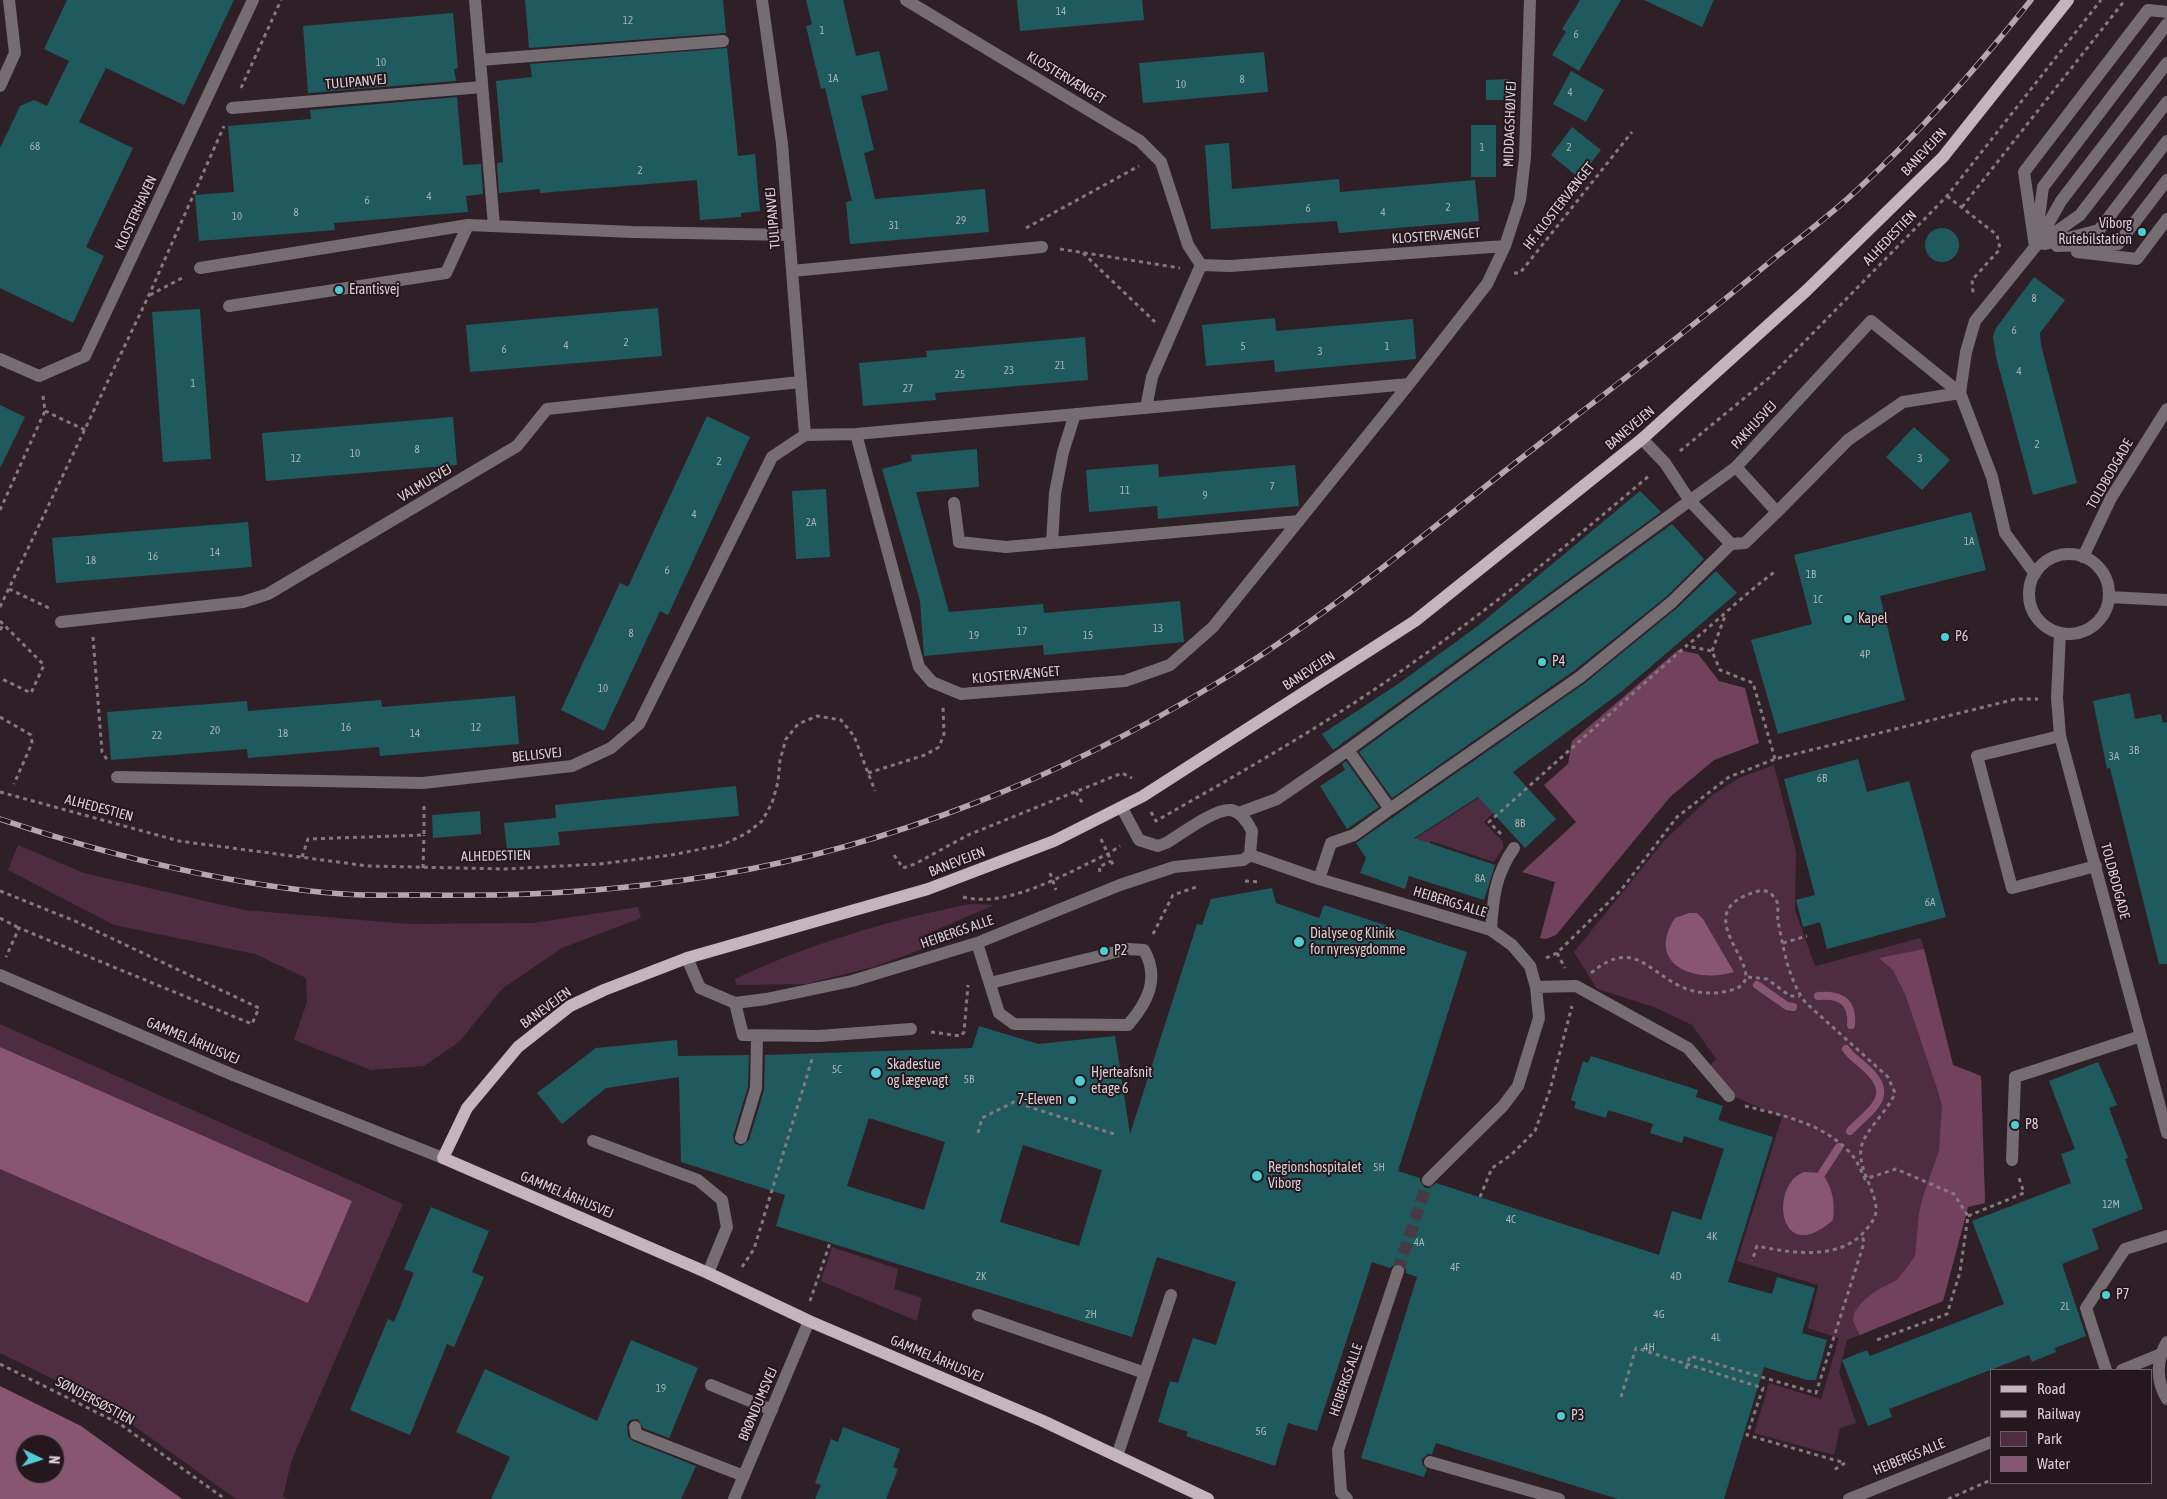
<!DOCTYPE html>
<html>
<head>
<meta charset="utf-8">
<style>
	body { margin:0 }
	#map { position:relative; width:2167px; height:1499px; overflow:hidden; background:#2f2028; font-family:"Asap Condensed",sans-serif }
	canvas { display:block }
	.legend { position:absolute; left:1990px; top:1369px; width:162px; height:115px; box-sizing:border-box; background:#25171e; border:1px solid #6d6067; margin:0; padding:6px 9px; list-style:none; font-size:15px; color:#d9ced4 }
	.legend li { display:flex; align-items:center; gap:10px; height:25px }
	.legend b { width:25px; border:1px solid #6d6067 }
	.north { position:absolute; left:15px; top:1434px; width:50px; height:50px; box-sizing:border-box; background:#25171e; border:1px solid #6d6067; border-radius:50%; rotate:94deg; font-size:14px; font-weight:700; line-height:20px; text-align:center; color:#d9ced4 }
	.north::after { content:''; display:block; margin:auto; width:18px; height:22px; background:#51ccd2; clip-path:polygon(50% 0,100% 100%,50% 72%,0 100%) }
</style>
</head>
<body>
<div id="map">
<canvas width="2167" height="1499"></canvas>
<ul class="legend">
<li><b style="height:6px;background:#c6b4bd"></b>Road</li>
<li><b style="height:6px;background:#b3a7ad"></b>Railway</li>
<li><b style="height:14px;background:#4e2d40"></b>Park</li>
<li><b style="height:14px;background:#885671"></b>Water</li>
</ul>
<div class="north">N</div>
</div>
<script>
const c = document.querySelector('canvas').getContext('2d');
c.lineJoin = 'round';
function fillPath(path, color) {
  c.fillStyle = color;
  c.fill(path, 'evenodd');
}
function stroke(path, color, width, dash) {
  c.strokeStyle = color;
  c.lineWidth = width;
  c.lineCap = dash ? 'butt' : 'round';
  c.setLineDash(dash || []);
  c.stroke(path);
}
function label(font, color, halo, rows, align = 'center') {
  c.font = font + ' "Asap Condensed",sans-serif';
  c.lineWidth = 4;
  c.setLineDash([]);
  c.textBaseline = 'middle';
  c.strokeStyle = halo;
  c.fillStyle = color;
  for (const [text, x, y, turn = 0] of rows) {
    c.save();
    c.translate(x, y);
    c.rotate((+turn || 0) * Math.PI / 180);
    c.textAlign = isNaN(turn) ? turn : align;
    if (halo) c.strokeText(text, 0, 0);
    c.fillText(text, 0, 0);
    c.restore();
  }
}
fillPath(new Path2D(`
	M1774 765 1796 852 1795 910 1815 966 1921 938 1953 1065 1981 1076 1985 1203 1968 1207 1943 1301 1847 1340 1839 1372 1856 1423 1840 1428 1834 1455 1754 1433 1769 1383 1821 1399 1839 1338 1808 1328 1818 1285 1737 1261 1782 1117 1733 1096 1708 1068 1716 1059 1692 1025 1654 1007 1597 989 1574 952 1664 841 1711 796 1739 778Z
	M1513 776 1521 785 1484 822 1503 842V848L1494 862 1431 841 1416 866 1361 851 1384 835 1394 852Z
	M18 845 84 873 244 910 408 924 533 923 638 907 641 918 562 948 502 989 459 1042 424 1066 371 1070 294 1040 307 1002 306 978 255 954 114 925 8 870Z
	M970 904 994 905 924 935 926 948 873 967 806 984 736 985 735 979C809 944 889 920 970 904Z
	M0 1024 403 1204 292 1459 283 1496 287 1499H236L102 1403 0 1353Z
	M832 1247 898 1269 894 1289 922 1298 917 1321 821 1281Z`), '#4e2d40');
fillPath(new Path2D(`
	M1678 650 1698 654 1719 681 1745 688 1759 743 1714 760 1670 797 1556 935 1546 939 1540 938 1555 882 1522 872 1576 822 1544 785 1568 764 1572 741Z
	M1924 949 1953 1065 1981 1076 1985 1203 1968 1207 1943 1301 1860 1335 1853 1321 1854 1313 1862 1302 1877 1290 1897 1280 1915 1257 1919 1213 1924 1193 1939 1151 1942 1106 1938 1091 1905 994 1893 970 1879 958Z`), '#72425d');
fillPath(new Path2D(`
	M1689 913H1697L1703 919 1734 972C1694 984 1645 964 1675 918Z
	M0 1047 352 1201 308 1303 0 1169Z
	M1804 1172 1822 1173C1833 1189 1835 1201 1833 1220 1778 1269 1769 1184 1804 1172Z
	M0 1386 81 1426 182 1499H0ZM25 1444H55V1474H25Z`), '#885671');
stroke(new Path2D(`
	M1757 985 1787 1006 1793 1007
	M1818 996C1840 994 1853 1001 1851 1025
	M1846 1049C1851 1057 1859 1061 1866 1068 1897 1096 1871 1109 1850 1131
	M1822 1173 1839 1147`), '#885671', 8);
fillPath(new Path2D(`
	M67 0H234L184 105 106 68 79 122 133 148 86 247 104 256 73 323 0 288V148L20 106 34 100 47 106 69 61 44 49Z
	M525 0H723L726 33 529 48Z
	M806 0H843L856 56 879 51 888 90 861 96 874 150 864 153 875 199 985 189 989 232 850 244 846 202 852 201 825 88 821 89 806 26 812 24Z
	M1017 0H1142L1144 20 1020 31Z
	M1580 0H1621L1579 71 1552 55 1566 32 1562 29Z
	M1644 0H1714L1702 27Z
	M453 13 458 68 454 69 456 81 308 93 303 26Z
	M727 48 738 156 755 154 760 211 741 213V217L700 220 697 180 540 193V189L499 193 497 163 503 162 496 81 532 77 530 64Z
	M1264 52 1268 92 1143 103 1139 63Z
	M1571 71 1604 90 1586 122 1553 104Z
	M1509 79V100H1486V80Z
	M457 97 463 165 481 164 483 194 466 196 468 212 334 223 335 230 199 241 195 195 234 192 228 126 311 119 310 110Z
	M1471 125H1496V177H1471Z
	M1572 127 1601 150 1579 178 1551 155Z
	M1229 143 1232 189 1339 179 1340 192 1475 180 1479 221 1339 233 1337 221 1211 229 1205 145Z
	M1925 245a17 17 0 1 1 34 0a17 17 0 1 1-34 0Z
	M2034 277 2065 300 2040 333 2041 345 2077 483 2033 495 1996 357 1993 336 1996 328Z
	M658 308 662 356 470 372 466 325Z
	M200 309 211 459 163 462 152 312Z
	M1275 318 1276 331 1413 319 1416 359 1275 372 1274 360 1206 366 1202 325Z
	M1085 337 1088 380 935 393 936 400 863 406 859 363 927 357 926 351Z
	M0 405 25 417 0 468Z
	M707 416 750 437 668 615 660 611 604 731 561 710 620 583 628 587Z
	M453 417 457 465 266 481 262 433Z
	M1914 427 1950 460 1922 490 1886 457Z
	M977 449 979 487 916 492 949 612 1043 604 1044 613 1180 601 1184 642 1044 655 1043 645 924 656 920 601 882 469 912 461 911 455Z
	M1158 464 1159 477 1295 465 1299 506 1158 519 1157 506 1089 512 1086 470Z
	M826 489 830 557 796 559 792 491Z
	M1640 491 1661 512 1333 750 1322 734 1401 682 1479 625Z
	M1971 512 1986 570 1880 596 1905 700 1778 734 1751 640 1812 624 1794 555Z
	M248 522 252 567 56 583 52 538Z
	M1672 524 1704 559 1667 596 1575 670 1392 798 1359 752Z
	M1716 571 1737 593 1621 692 1513 772 1556 819 1525 848 1478 797 1414 838 1495 865 1484 900 1409 876 1405 889 1360 873 1366 858 1356 843 1585 683 1677 608Z
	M2130 693 2135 719 2161 714 2163 723 2167 722V964H2159L2110 768 2107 769 2093 701Z
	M515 696 519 744 380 756 379 747 248 758 247 749 111 760 107 712 247 701 248 711 381 700 382 707Z
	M1858 759 1867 792 1909 781 1946 917 1827 949 1820 922 1803 927 1796 900 1815 895 1784 779Z
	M1346 761 1379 807 1347 829 1320 786 1345 770 1342 764Z
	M736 786 739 816 558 832 560 845 507 850 504 823 556 818 555 805Z
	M480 811 481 834 433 838 432 815Z
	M1272 888 1276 903 1319 918 1324 905 1467 952 1398 1171 1420 1178V1182L1425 1188H1430L1436 1183 1659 1255 1672 1211 1701 1220 1724 1149 1684 1136 1682 1143 1650 1133 1653 1124 1608 1110 1606 1118 1574 1108 1576 1102 1571 1100 1583 1061 1588 1063 1591 1056 1698 1090 1696 1097 1723 1106 1718 1120 1773 1137 1728 1282 1772 1294 1777 1277 1815 1288 1802 1333 1827 1340 1816 1380H1807L1764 1367 1724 1499H1618L1436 1443 1432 1454H1428L1422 1459V1464L1427 1469 1424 1477 1361 1458 1417 1277 1406 1273V1269L1401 1264 1396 1263 1390 1268 1372 1262 1317 1431 1288 1423 1275 1466 1186 1436 1188 1432 1158 1422 1170 1381 1178 1383 1193 1338 1216 1345 1236 1282 1157 1257 1132 1337 776 1226 785 1195 681 1162 679 1077 606 1088 562 1124 537 1093 596 1048 677 1040 678 1056 749 1055 748 1087 733 1136 735 1144 742 1146 749 1140 764 1090 765 1055 972 1048 979 1026 1038 1044 1115 1036 1130 1134 1197 924 1202 925 1211 899ZM869 1118 945 1142 924 1210 847 1186ZM1023 1145 1102 1170 1079 1246 1000 1222Z
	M2098 1062 2117 1105 2109 1108 2128 1158 2125 1159 2143 1209 2092 1229 2099 1249 2062 1264 2086 1336 2055 1348 2056 1352 2032 1362 2029 1355 1889 1409 1892 1417 1868 1426 1842 1360 1867 1350 1870 1356 2004 1304 1972 1221 2071 1183 2061 1154 2075 1149 2049 1081Z
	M431 1207 489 1231 472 1272 484 1277 454 1347 447 1344 410 1435 350 1410 388 1319 394 1322 414 1273 404 1269Z
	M631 1340 698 1368 669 1438 643 1428 638 1419 630 1420 627 1424 628 1436 633 1441 696 1466 681 1499H491L510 1457 456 1432 485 1369 597 1421Z
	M843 1427 900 1449 893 1467 898 1469 886 1499H815L821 1485 815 1483 831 1439 838 1442Z`), '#1f5b5e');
stroke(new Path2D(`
	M1398 1271 1428 1180`), '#483a42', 12, [12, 6]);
stroke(new Path2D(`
	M241 88 281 0
	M1947 196 1997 235 2000 249 1972 280 1973 293
	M1962 207 2125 0
	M1026 228 1139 166
	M1060 249 1180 268
	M1083 253 1155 322
	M1514 273H1520L1632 132
	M150 295 184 277
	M45 411 85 430
	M1680 451 1770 377 1947 196 2101 0
	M0 510 45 411 43 396
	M9 589 49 608
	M0 607 149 295 224 126
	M0 621 44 665 31 693 0 678
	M0 630 3 625
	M93 637 102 752 108 761
	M1712 651 1725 616
	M0 717 31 735 32 743 14 784
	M1775 759 1753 683 1720 670 1712 651 1686 646C1717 622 1744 594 1776 571
	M868 773 925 755 939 747 944 734 943 707
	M0 792 179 841 368 866 505 869 599 864 671 855 722 845 747 833 762 821 772 803 778 782 780 760 786 739 798 724 817 716 841 720 854 736 875 791
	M1076 792 1083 804
	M1151 812 1156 821C1240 773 1325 725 1404 669 1490 609 1570 543 1650 475
	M1501 834 1489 822 1686 646
	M1101 839 1114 867
	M894 855 903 868 915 864 968 835 1122 773 1132 778
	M302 857 308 839 424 835V802
	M423 868 424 835
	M1100 872 1099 867 1111 861
	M1050 873 1056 890
	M1245 881 1261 882
	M0 891 75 921 259 1008 252 1024 19 928 6 957
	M963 897C1008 909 1068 872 1108 854L1120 846
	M0 918 19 928
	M1153 934 1173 895 1199 886
	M1783 943 1807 936
	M1557 953 1565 968
	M1546 958 1557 953 1621 890 1677 817 1729 777 1775 759 2016 699H2038
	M1591 973C1640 932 1652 984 1698 992 1710 994 1724 993 1735 989 1775 973 1686 918 1749 894 1755 892 1764 888 1770 893 1772 894 1776 900 1777 902 1779 908 1777 915 1778 921 1783 947 1789 982 1806 1003L1888 1077 1895 1093C1887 1113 1865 1129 1861 1148 1858 1169 1874 1187 1876 1207 1877 1217 1871 1224 1865 1231 1839 1261 1791 1253 1757 1246L1752 1261
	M1748 977 1767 979 1790 996H1800
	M931 1032 961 1036 964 1032 968 985
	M1745 1106C1782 1115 1826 1124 1852 1155 1858 1162 1861 1171 1865 1179L1896 1169 1954 1194 1968 1216 1960 1272 1947 1314 1874 1341
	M978 1133 982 1118 1014 1102 1117 1135
	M1480 1197 1492 1168 1511 1155 1535 1131 1550 1090 1572 1006
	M1968 1216 2024 1193 2019 1178
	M742 1267 754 1249 813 1056
	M810 1301 830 1243
	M0 1364 120 1424 225 1499
	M1686 1369 1690 1356 1816 1393 1864 1243 1862 1234
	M1621 1397 1636 1348 1763 1388 1747 1435 1845 1463 1832 1471
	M1948 1499 1991 1480`), '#857980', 3, [4, 4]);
stroke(new Path2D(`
	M475 0 494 226
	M762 0 782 144 805 435
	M906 0 1140 141 1161 162 1188 245 1201 265 1230 266 1505 246
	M480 60 723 41
	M0 86 15 53 9 0
	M232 108 482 87
	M2037 232 2043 187 2167 24
	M2039 244 2080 215 2167 102
	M2045 244 2099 230 2167 141
	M2057 246 2118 244 2167 180
	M2035 247 2024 172 2148 10 2167 12
	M2077 252 2137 259 2167 219
	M200 268 468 225 633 232 789 235
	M792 271 1042 247
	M229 306 446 273 468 225
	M1871 321 1960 393 1903 402 1848 440 1777 512 1736 467Z
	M0 359 39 376 85 356 253 0
	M1146 408 1152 377 1201 265
	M856 434 919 667 932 682 961 694 1125 681 1170 665 1213 627 1409 384
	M805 435 856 434 1409 384 1487 284 1505 246 1520 200 1525 157 1530 0
	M1642 439 1665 463 1690 501 1731 544 1745 543 1777 512
	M954 503 959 542 1006 547 1299 521
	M1052 543 1055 493 1063 452 1075 414
	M1731 544 1672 602 1580 677 1390 809 1348 750 1736 467
	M2029 594a40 40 0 1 1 80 0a40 40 0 1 1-80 0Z
	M2083 557 2111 498 2167 409
	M2035 574 2005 533 1992 477 1960 393 1966 352 1975 321 2035 247 2061 201 2167 63
	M2109 597 2167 600
	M61 622 243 602 268 594 517 446 547 409 800 382
	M2060 633 2057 698 2060 736 2167 1133
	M2060 736 1977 756 2012 888 2096 866
	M117 777 423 783 572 766 611 748 639 724 772 457 805 435
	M1239 813 1277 799 1348 750
	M1250 855 1319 879 1491 930 1512 945 1530 966 1536 987 1539 1018 1518 1086 1503 1106 1428 1180
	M1319 879 1331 843 1354 835 1390 809
	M1491 930C1493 898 1495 875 1514 848
	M977 943 999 1013 1014 1024 1128 1025C1148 1002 1160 978 1144 950L1128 949 990 983
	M687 958 700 988 735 1003 766 999 852 981 977 943 1120 885 1174 867 1243 860 1250 855 1252 831C1248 823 1242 812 1231 810 1215 808 1180 835 1166 843L1158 846 1139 840 1122 808
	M0 975 233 1075 443 1158
	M1536 987 1576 986 1688 1048 1729 1096
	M735 1003 743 1035 819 1036 911 1029
	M741 1138 756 1088 757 1037
	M593 1141 698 1180 722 1200 727 1227 708 1273
	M2012 1160 2015 1077 2141 1036
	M978 1315 1145 1373
	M2167 1342C2156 1360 2156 1381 2167 1399
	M2106 1370 2086 1308 2125 1249 2167 1236
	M2122 1370 2161 1354
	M711 1385 772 1410
	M635 1427 636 1434 744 1476
	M1117 1456 1171 1295
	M1430 1462 1559 1499
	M734 1499 809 1321
	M1347 1499 1341 1492 1338 1450 1398 1271
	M1849 1499 1991 1442`), '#756d71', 12);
stroke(new Path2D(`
	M1208 1499 1043 1421 809 1321 708 1273 443 1158 467 1108 518 1047 570 1006 604 990 687 958 928 889 1054 841 1143 796 1415 621 1642 439 1806 291 1943 157 2068 0`), '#c6b4bd', 12);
const rail = new Path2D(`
	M0 819C111 856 226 885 343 894 370 896 398 895 425 895 523 897 620 891 717 875 893 846 1065 775 1217 683 1337 611 1444 517 1555 432 1630 375 1704 317 1776 257 1803 235 1832 214 1857 190 1920 132 1978 67 2031 0`);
stroke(rail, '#b3a7ad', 5.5);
stroke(rail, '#25171e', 4, [11]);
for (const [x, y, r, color] of [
	[2142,232,5,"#51ccd2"],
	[339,290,5,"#51ccd2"],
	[1848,619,5,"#51ccd2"],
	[1945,637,5,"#51ccd2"],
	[1542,662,5,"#51ccd2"],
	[1299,942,6,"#51ccd2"],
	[1104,951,5,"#51ccd2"],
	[876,1073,6,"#51ccd2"],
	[1080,1081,6,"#51ccd2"],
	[1072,1100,5,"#51ccd2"],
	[2015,1125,5,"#51ccd2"],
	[1257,1176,6,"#51ccd2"],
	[2106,1295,5,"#51ccd2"],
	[1561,1416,5,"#51ccd2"]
]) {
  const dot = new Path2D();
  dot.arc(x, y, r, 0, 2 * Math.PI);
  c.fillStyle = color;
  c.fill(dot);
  stroke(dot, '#25171e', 2);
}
label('11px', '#aab1b6', null, [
	["14",1061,12],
	["12",628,21],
	["1",822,31],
	["6",1576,35],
	["10",381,63],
	["1A",833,79],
	["8",1242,80],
	["10",1181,85],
	["4",1570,93],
	["68",35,147],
	["1",1482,148],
	["2",1569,148],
	["2",640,171],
	["4",429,197],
	["6",367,201],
	["2",1448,208],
	["6",1308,209],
	["8",296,213],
	["4",1383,213],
	["10",237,217],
	["29",961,221],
	["31",894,226],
	["8",2034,299],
	["6",2014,331],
	["2",626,343],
	["4",566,346],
	["5",1243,347],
	["1",1387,347],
	["6",504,350],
	["3",1320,352],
	["21",1060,366],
	["23",1009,371],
	["4",2019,372],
	["25",960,375],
	["1",193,384],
	["27",908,389],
	["2",2037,445],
	["8",417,450],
	["10",355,454],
	["12",296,459],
	["3",1920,459],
	["2",719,462],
	["7",1272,487],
	["11",1125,491],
	["9",1205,496],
	["4",694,515],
	["2A",811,523],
	["1A",1969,542],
	["14",215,553],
	["16",153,557],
	["18",91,561],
	["6",667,571],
	["1B",1811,575],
	["1C",1818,600],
	["13",1158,629],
	["17",1022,632],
	["8",631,634],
	["19",974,636],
	["15",1088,636],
	["4P",1865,655],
	["10",603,689],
	["16",346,728],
	["12",476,728],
	["20",215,731],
	["18",283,734],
	["14",415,734],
	["22",157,736],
	["3B",2134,751],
	["3A",2114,757],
	["6B",1822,779],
	["8B",1520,824],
	["8A",1480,879],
	["6A",1930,903],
	["5C",837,1070],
	["5B",969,1080],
	["5H",1379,1168],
	["12M",2111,1205],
	["4C",1511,1220],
	["4K",1712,1237],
	["4A",1419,1243],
	["4F",1455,1268],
	["2K",981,1277],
	["4D",1676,1277],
	["2L",2065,1307],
	["2H",1091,1315],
	["4G",1659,1315],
	["4L",1716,1338],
	["4H",1649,1348],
	["19",661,1389],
	["5G",1261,1432]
]);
label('14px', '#d9ced4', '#25171e', [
	["KLOSTERVÆNGET",1066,78,31],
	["TULIPANVEJ",356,82,-5],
	["MIDDAGSHØJVEJ",1510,124,-88],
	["BANEVEJEN",1924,152,-47],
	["HF. KLOSTERVÆNGET",1559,206,-52],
	["KLOSTERHAVEN",136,213,-65],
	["TULIPANVEJ",773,218,-95],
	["KLOSTERVÆNGET",1436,236,-4],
	["ALHEDESTIEN",1890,238,-46],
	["PAKHUSVEJ",1754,425,-47],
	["BANEVEJEN",1630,428,-40],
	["TOLDBODGADE",2110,474,-60],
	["VALMUEVEJ",425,483,-31],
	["BANEVEJEN",1309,671,-33],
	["KLOSTERVÆNGET",1016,675,-5],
	["BELLISVEJ",537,755,-6],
	["ALHEDESTIEN",99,808,15],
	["ALHEDESTIEN",496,856,-1],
	["BANEVEJEN",957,862,-21],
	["TOLDBODGADE",2115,881,75],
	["HEIBERGS ALLE",1450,902,17],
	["HEIBERGS ALLE",957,932,-19],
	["BANEVEJEN",546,1008,-36],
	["GAMMEL ÅRHUSVEJ",193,1041,23],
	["GAMMEL ÅRHUSVEJ",567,1195,23],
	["GAMMEL ÅRHUSVEJ",937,1359,23],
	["HEIBERGS ALLE",1346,1380,-71],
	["SØNDERSØSTIEN",95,1401,28],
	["BRØNDUMSVEJ",758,1404,-67],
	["HEIBERGS ALLE",1909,1457,-22]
]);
label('14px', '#d9ced4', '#25171e', [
	["Viborg",2132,224,"right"],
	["Rutebilstation",2132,240,"right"],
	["Erantisvej",349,290],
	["Kapel",1858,619],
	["P6",1955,637],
	["P4",1552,662],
	["Dialyse og Klinik",1310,934],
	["for nyresygdomme",1310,950],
	["P2",1114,951],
	["Skadestue",887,1065],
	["og lægevagt",887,1081],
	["Hjerteafsnit",1091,1073],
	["etage 6",1091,1089],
	["7-Eleven",1062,1100,"right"],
	["P8",2025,1125],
	["Regionshospitalet",1268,1168],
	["Viborg",1268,1184],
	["P7",2116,1295],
	["P3",1571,1416]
], 'left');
</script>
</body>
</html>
